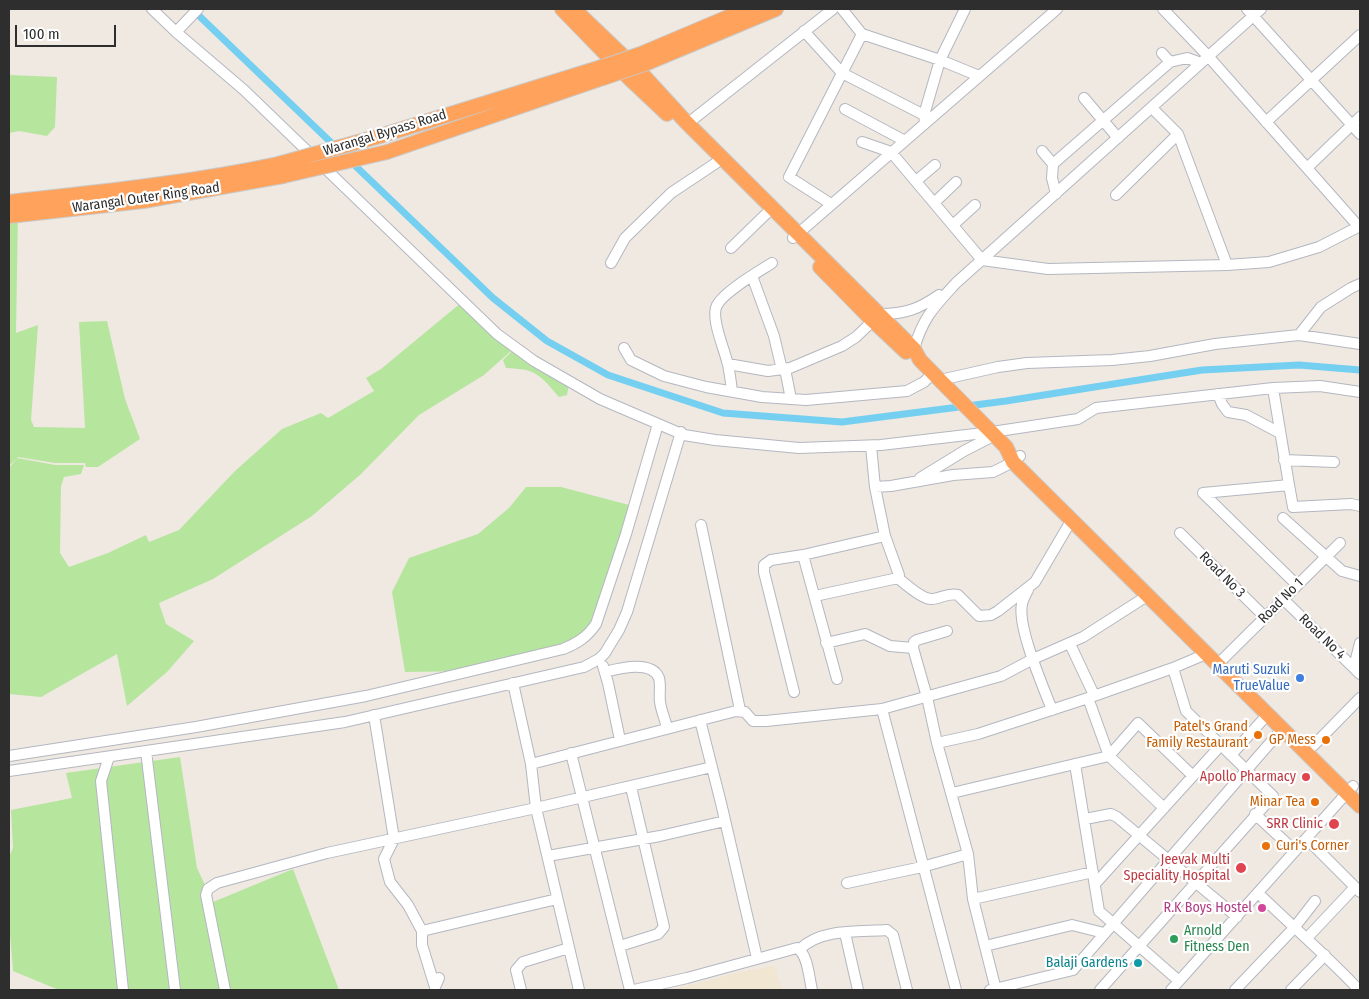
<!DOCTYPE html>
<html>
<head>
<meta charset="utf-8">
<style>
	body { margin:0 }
	#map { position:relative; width:1369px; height:999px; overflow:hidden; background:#efe9e1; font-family:"Fira Sans Condensed",sans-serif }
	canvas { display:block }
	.frame { position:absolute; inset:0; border:10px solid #2e2e2e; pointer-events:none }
	.scale { position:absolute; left:15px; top:25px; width:101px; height:22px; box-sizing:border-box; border:2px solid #2e2e2e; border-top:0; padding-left:6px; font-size:15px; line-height:18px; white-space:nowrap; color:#2e2e2e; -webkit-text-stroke:4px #fff; paint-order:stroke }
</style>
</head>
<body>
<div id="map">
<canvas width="1369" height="999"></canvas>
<div class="frame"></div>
<div class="scale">100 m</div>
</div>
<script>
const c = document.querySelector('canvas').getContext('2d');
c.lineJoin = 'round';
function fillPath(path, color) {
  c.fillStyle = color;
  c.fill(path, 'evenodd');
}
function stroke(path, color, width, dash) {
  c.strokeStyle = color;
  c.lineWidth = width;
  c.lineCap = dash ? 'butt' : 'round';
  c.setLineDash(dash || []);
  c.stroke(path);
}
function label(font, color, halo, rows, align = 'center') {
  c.font = font + ' "Fira Sans Condensed",sans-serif';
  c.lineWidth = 4.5;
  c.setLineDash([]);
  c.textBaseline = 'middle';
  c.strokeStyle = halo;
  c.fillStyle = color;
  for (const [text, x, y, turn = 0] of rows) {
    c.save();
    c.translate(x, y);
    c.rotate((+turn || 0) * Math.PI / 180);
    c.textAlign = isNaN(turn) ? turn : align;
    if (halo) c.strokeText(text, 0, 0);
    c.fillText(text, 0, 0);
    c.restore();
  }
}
fillPath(new Path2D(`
	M774 966 783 990H671L740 972Z`), '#f0e6d1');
fillPath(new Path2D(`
	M9 75 57 77 55 127 47 136 19 131 9 133Z
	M9 211 18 212 16 333 38 325 31 420 34 427 85 428 79 322 107 321 125 399 140 439 98 467H86L85 463H55L18 457 9 466Z
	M462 302 512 350 484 375 419 415 361 474 312 516 213 579 159 603 166 624 194 641 167 672 127 706 117 654 41 697 9 694V468L17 458 55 465H84L81 474 64 477 61 486 60 553 69 567 108 553 146 535 149 542 179 530 235 471 282 429 321 413 328 418 374 391 366 378 381 369Z
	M513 350 569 384 567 395 559 397C540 375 537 369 506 368L503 360Z
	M526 487H561L629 505 621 539 584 640 474 671 405 672 392 592 409 558 478 534 509 508Z
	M180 757 197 868 213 902 293 869 339 990H59L13 971 9 921V857L13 848 11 810 72 798 66 773Z`), '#b6e59e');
stroke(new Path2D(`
	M193 10 493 298 547 341 608 375 723 413 842 422 1006 401 1202 370 1299 365 1360 370`), '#75cff0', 7);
const minor = new Path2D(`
	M152 9 176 32 244 90 497 334 534 361 600 399 684 435 715 440 799 448 881 445 992 432 1078 419 1096 408 1273 388 1320 386 1360 392
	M842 9 862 34 940 60 979 76
	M1163 9 1208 56 1359 227
	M1247 9 1360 134
	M804 31 842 73 924 115
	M176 32 198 9
	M1162 53 1170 62
	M1084 98 1118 138
	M1152 108 1178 134 1227 265
	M845 109 905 141
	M925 122 924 115 940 60 965 9
	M1266 122 1360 35
	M687 124 833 9
	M862 142 891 152 982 260 1048 269 1227 265 1269 262 1319 247 1360 226
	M1042 151 1053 164
	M1307 168 1360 117
	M916 181 935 165
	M1056 194 1052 178 1053 164 1170 62 1187 58 1201 63
	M1116 195 1178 134
	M934 203 956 182
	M831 204 789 177 862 34
	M953 225 975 205
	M793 238 1057 9
	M731 248 767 213
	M611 263 625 238 671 193 716 163
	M752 276 774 336 782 370
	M1299 335 1321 307 1351 288 1360 284
	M624 348 631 360 664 376 706 387 762 397 806 400 907 391 924 382 933 373
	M914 349C923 317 935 306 956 283L1261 9
	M728 364 768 371 790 368 842 346 856 337 880 314C905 314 919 309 939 295
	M785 369 791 399
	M940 380 998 367 1027 363 1112 360 1150 356 1215 344 1299 335 1360 344
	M732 391C731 383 730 374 728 365 725 350 710 318 717 305 725 291 758 272 772 263
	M1218 394 1222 404 1228 412 1246 415 1280 433
	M871 446 875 487
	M1284 460 1334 462
	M920 478 964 451 995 435
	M1289 485 1293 507 1351 504 1360 506
	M1203 493 1289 485 1273 388
	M1203 493 1297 585
	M1283 518 1342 571 1360 576
	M701 525 740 710
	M1180 533 1265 617
	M803 555 837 679
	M898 578C905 584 922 599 931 599 940 599 948 592 958 595L979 616 991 615 998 611 1035 582 1071 521
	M1028 590C1026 594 1023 599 1022 604 1017 627 1043 686 1052 710
	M815 596 898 578 899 575 885 536 875 487 891 486 953 475 993 472 1013 462 1020 456
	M1283 599 1360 674
	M947 631 917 640 914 642 913 648 927 697 937 743 968 854 973 899 996 990
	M826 643 865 634 890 646 913 648
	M1070 644 1094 695
	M1223 659 1340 543
	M603 666 608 683 620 740
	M1354 667 1360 643
	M605 672C619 668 652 660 659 678 661 685 659 694 660 702 661 710 665 719 667 728
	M513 683 531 764 736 711 745 712 753 721H766L882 709 1001 676 1033 659 1083 637 1147 596
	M794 692 764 572V565L771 560 803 555 885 536
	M1088 698 1109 756 1164 808
	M882 709 956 990
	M374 715 394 839 384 859 390 882 408 905 422 931
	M700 720 721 803 757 958
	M937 743 978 734 1088 698 1173 668 1206 654
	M1313 746 1360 698
	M146 751 175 990
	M571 753 630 990
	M1231 755 1268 714
	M9 756 196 727 366 696 563 649C578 643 587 637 596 624L626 534 658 424
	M109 757 101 781 123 990
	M531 764 536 808 579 990
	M1075 764 1099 911 1179 981
	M9 771 345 722 584 667 599 659 605 653 619 630 627 612 681 432
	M952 793 1109 756 1138 723 1193 776
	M1255 814 1295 851
	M1085 819 1111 814 1117 817 1237 917
	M1307 839 1360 892
	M548 856 660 836 725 821
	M847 883 922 867 968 854
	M1095 884 1221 745
	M1258 893C1292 926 1327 956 1359 990
	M973 899 1093 872
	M845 933 858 990
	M1307 938 1355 887
	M620 946 658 934 664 927 631 787
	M985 946 1072 925 1104 933
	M800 949C821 928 859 932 887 930L893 935 907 990
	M439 978 435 987 422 945V931L557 899
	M225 990 206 895 208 889 217 883 327 853 536 808 712 767
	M521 990 516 970 523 962 569 948
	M634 990 687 978 797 948C808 954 809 978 812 990
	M990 990 1073 970 1283 728
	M1100 990 1273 796 1186 711 1173 668
	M1171 990 1353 786
	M1235 990 1294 928 1315 901
	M1291 990 1325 955`);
const highway = new Path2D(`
	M562 9 631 80 667 114
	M574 9 643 75 686 122 914 349 920 360 1006 447 1013 462 1360 806
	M643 53 747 9
	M647 63 776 9
	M380 136 605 66
	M387 152 603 78
	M9 202C99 192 189 183 278 164
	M9 216 143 201 283 176
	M820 267 872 320 906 352`);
stroke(minor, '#b4b7c1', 12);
stroke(highway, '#c9c9c9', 16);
stroke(minor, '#fff', 10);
stroke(highway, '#ffa35c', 14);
const highwayBridge = new Path2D(`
	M605 66 643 53
	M603 78 647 63
	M278 164 380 136
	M283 176 387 152`);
stroke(highwayBridge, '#c9c9c9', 16, []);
stroke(highwayBridge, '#ffa35c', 14);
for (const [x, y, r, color] of [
	[1300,678,5,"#3f7fe0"],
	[1258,735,5,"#e8710a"],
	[1326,740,5,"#e8710a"],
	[1306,777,5,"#e0444e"],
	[1315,802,5,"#e8710a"],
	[1334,824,6,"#e0444e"],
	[1266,846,5,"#e8710a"],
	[1241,868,6,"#e0444e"],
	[1262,908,5,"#d1479c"],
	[1174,939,5,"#2e9e5b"],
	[1138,963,5,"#0f9aa8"]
]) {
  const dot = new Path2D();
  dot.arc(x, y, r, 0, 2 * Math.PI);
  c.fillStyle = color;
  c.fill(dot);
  stroke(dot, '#fff', 2);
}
label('14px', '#2e2e2e', '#fff', [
	["Warangal Bypass Road",385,133,-17],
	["Warangal Outer Ring Road",146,198,-8],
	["Road No 3",1222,575,45],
	["Road No 1",1281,601,-45],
	["Road No 4",1322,637,44]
]);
label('14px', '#366cbe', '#fff', [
	["Maruti Suzuki",1290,670],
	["TrueValue",1290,686]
], 'right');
label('14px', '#c56008', '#fff', [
	["Patel's Grand",1248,727],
	["Family Restaurant",1248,743],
	["GP Mess",1316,740],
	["Minar Tea",1305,802],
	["Curi's Corner",1276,846,"left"]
], 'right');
label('14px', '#be3a42', '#fff', [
	["Apollo Pharmacy",1296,777],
	["SRR Clinic",1323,824],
	["Jeevak Multi",1230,860],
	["Speciality Hospital",1230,876]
], 'right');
label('14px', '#b23c85', '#fff', [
	["R.K Boys Hostel",1252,908]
], 'right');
label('14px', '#27864d', '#fff', [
	["Arnold",1184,931],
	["Fitness Den",1184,947]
], 'left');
label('14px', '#0d838f', '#fff', [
	["Balaji Gardens",1128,963]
], 'right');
</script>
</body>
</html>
